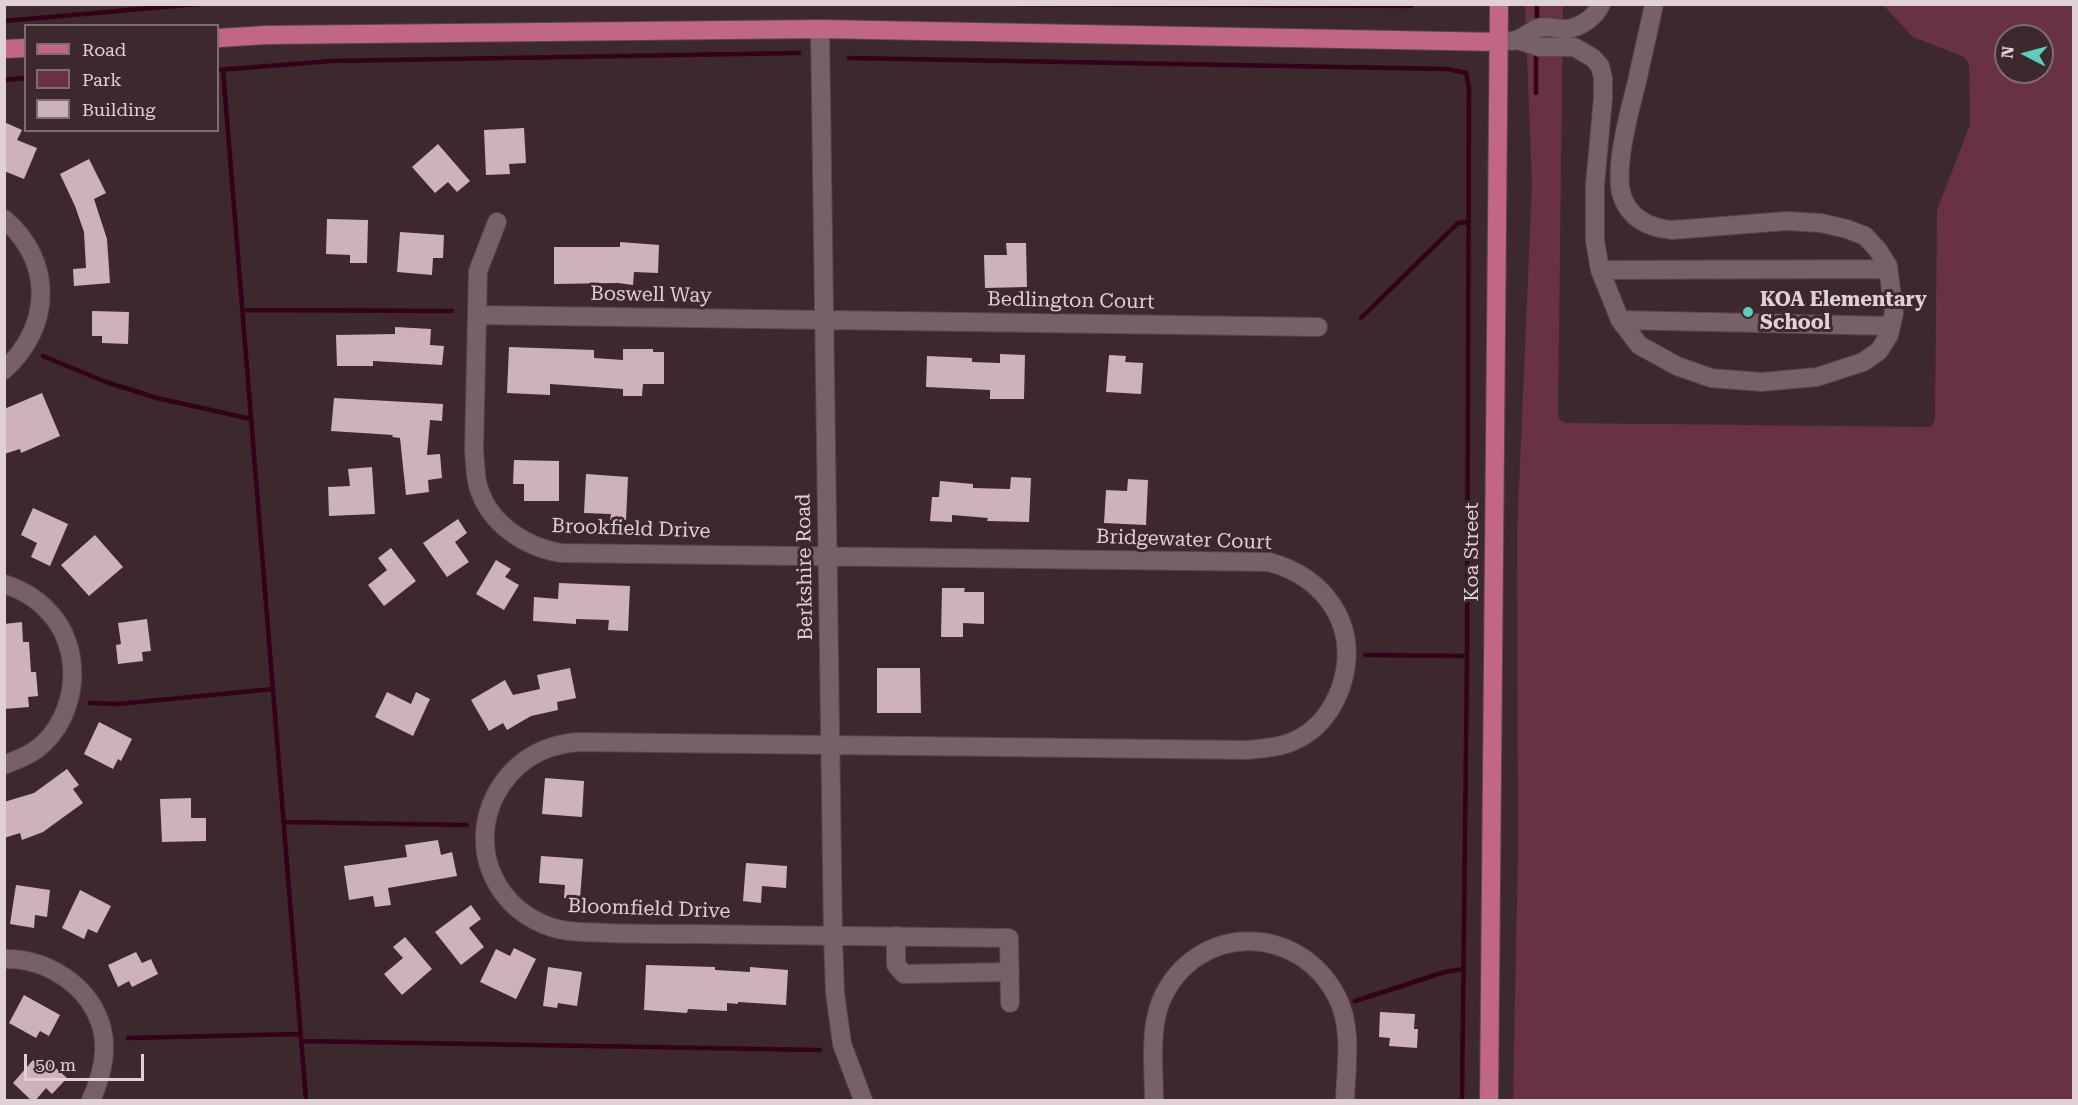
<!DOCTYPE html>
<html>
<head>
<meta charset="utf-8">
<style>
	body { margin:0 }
	#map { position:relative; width:2078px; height:1105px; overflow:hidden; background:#3d282e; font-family:"Roboto Serif",serif }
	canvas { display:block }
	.frame { position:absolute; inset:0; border:6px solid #dfd1d5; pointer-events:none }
	.legend { position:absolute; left:24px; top:24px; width:195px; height:108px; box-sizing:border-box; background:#3d282e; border:2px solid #7e6c71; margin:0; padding:8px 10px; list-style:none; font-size:18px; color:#dfd1d5 }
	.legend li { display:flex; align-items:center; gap:12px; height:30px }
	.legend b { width:30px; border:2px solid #7e6c71 }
	.north { position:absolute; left:1994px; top:24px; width:60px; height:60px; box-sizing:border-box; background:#3d282e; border:2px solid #7e6c71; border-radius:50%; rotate:276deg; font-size:16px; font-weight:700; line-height:24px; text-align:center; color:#dfd1d5 }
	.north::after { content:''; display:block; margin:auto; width:21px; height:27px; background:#5dceb9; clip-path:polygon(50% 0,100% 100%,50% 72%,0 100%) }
	.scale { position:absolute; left:24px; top:1054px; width:120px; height:27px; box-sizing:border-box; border:3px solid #dfd1d5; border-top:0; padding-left:8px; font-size:18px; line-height:21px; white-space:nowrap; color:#dfd1d5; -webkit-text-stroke:4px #3d282e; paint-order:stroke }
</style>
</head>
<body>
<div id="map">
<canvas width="2078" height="1105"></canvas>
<div class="frame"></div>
<ul class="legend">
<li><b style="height:8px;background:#c16687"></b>Road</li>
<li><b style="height:16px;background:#693145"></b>Park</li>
<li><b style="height:16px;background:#ceb2ba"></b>Building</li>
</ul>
<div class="north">N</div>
<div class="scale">50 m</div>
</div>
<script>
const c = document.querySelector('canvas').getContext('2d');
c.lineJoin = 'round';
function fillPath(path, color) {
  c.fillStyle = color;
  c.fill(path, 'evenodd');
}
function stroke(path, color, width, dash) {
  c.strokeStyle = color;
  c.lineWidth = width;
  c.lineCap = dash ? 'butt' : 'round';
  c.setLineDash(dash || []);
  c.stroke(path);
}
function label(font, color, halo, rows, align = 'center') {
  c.font = font + ' "Roboto Serif",serif';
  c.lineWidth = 6;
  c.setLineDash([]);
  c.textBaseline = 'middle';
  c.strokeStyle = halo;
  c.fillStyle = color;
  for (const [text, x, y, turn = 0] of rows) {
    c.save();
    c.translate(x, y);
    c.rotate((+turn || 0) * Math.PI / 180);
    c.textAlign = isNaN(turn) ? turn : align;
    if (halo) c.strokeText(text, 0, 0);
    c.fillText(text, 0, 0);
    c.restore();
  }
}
fillPath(new Path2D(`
	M1525 5H1563L1558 416 1560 420 1566 423 1929 427 1933 424 1935 420 1937 210 1970 125 1969 64 1964 57 1913 37 1883 5H2073V1100H1513L1518 851 1517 534 1532 184ZM2006 36H2042V72H2006Z`), '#693145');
stroke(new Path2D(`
	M1019 4 1411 6
	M1537 19V4
	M4 21 198 4
	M849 58 1448 69 1466 73 1469 88 1467 656 1462 1100
	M218 70 331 61 799 53
	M223 70 306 1100
	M4 80 26 78
	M1536 93V53
	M242 310 452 311
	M1361 318 1458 223 1469 222
	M43 356 106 382 157 398 251 419
	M1365 655 1467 656
	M90 703 118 704 273 689
	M283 822 467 825
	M1355 1001 1445 972 1463 969
	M128 1038 300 1034
	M301 1041 820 1050`), '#330118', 4.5);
fillPath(new Path2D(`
	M4 122 22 130 17 140 37 148 24 179 4 171Z
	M524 128 526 163 509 164 510 174 486 175 484 130Z
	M438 144 470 181 457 192 448 182 435 193 412 167Z
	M89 159 106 193 94 199 107 239 110 283 74 286 73 269 86 268 84 232 75 206 60 174Z
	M327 219 368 220 367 263H350V255L326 254Z
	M400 232 444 235 443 258H433L432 275 397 272Z
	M620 242 659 245 658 273 634 272 633 285 618 283 554 284V247H620Z
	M1006 243H1026L1027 287 985 288 984 255H1007Z
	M92 311 129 312 128 344 102 343V336H92Z
	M395 327 431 329 430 345 444 346 442 365 373 361V366H337L336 335 395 334Z
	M509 347 594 350V358L623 360V349H653V352H664V384H643L642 396H623V389L550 384V395L507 393Z
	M1000 354 1025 355 1024 399H990V390L926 387 927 356 972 358V362L1000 363Z
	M1109 355 1126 356 1125 362 1143 363 1141 394 1106 392Z
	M42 393 60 436 21 453 20 449 4 454V409Z
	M334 398 443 404 442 421 430 420 427 455 440 454 442 478 428 480 429 492 406 495 400 438 392 437 393 435 331 431Z
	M514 460 559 461V501H524V484H513Z
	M372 467 375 514 329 516 328 487 350 486 348 469Z
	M586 474 628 477 626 520H610L611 514 584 513Z
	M1011 477 1031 478 1029 522 987 521 988 518 952 515V522L930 521 932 497H939L940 481 973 484V488L1010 489Z
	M1128 479 1148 480 1146 525 1104 523 1106 490 1127 491Z
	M33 508 68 524 50 566 31 557 37 543 21 535Z
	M458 519 467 533 455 542 469 562 447 577 423 543Z
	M95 535 123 567 89 596 61 565Z
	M391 548 416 581 384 606 368 585 387 570 378 558Z
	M496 560 511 569 505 577 519 585 504 610 476 594Z
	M559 583 630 586 628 631 608 630 609 620 576 619V624L533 621 534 597 558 599Z
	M942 588H965L964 592H984V624L963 623V637H941Z
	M147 619 151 651 142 652 143 661 118 664 116 645 121 644 118 623Z
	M22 622 23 642H29L31 672H36L38 696 28 697 29 707 4 709V624Z
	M570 668 576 698 557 702 558 710 531 716 507 730 503 723 489 731 471 700 505 680 513 695 540 689 537 675Z
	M877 668H920L921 713H877Z
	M387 692 411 704 416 692 430 699 413 736 375 717Z
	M99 722 132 739 121 761 118 759 113 769 84 754Z
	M67 769 79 785 73 789 83 803 43 832 22 840 20 833 4 838V802L34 793Z
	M545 778 584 781 582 817 542 814Z
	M191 798V818H206V841L162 842 160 799Z
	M438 840 441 855 452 852 457 876 388 888 391 905 375 907 373 896 349 900 344 866 407 857 405 845Z
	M541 856 583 859 580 899 564 898 565 885 539 883Z
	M746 863 787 866 786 888 762 886 761 903 743 901Z
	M16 885 50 890 47 917 35 915 34 928 10 924Z
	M80 890 111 906 97 933 88 929 84 939 62 928Z
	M471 905 481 919 469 928 484 947 461 965 435 932Z
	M405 937 432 969 402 995 384 974 403 958 393 947Z
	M514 948 536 959 516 999 480 982 496 949 510 956Z
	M136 952 142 963 151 959 158 974 132 987 129 981 118 987 108 965Z
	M646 965 715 967V970L750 972V967L788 970 786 1005 738 1002V1004L727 1003V1011L688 1009 687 1013 644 1010Z
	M548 967 582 972 577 1006 558 1003 557 1008 543 1006Z
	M24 995 60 1015 49 1036 40 1031 36 1038 9 1023Z
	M1380 1012 1415 1014 1414 1029H1418L1417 1048 1389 1046 1390 1038 1379 1037Z
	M33 1060 44 1070 50 1063 67 1078 52 1094 46 1088 35 1101H32L13 1083Z`), '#ceb2ba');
const minor = new Path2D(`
	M820 29 833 935 835 993 842 1044 863 1100
	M1518 40 1539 47H1574L1593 58 1600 66 1603 78V98L1595 185V241L1600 270 1620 320 1639 345 1677 366 1711 378 1761 382 1817 377 1863 362 1879 351 1889 335 1894 313 1888 266 1878 250 1865 236 1847 229 1821 223 1786 221 1672 230C1650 228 1630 219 1622 196 1613 167 1631 107 1638 77 1643 53 1649 29 1654 4
	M1512 41C1522 40 1529 32 1538 28 1547 25 1558 30 1567 29 1581 27 1596 17 1601 4
	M4 219C54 261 52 327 4 370
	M497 222 478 271 474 449C475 462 475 474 478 486 489 524 525 547 561 553L1269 562C1324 577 1358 623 1343 680 1337 702 1324 723 1305 735 1287 747 1268 748 1248 750L578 742C541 745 512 763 495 796 470 846 493 903 543 924 563 933 584 932 606 933 634 934 663 934 692 934 798 935 904 936 1009 938L1010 1003
	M1600 270 1888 269
	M478 315 1318 327
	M1620 320 1891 326
	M4 584C20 589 36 598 47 610 85 647 79 717 37 749 28 756 16 760 4 765
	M896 936V965L904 974 1010 972
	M4 959C47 958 91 986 102 1029 108 1053 101 1078 91 1100
	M1154 1100C1154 1069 1149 1031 1161 1001 1195 922 1299 922 1337 997 1353 1027 1346 1068 1345 1100`);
const major = new Path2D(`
	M218 38 267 35 820 29 1499 42
	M4 49 26 48
	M1489 1100 1499 4`);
stroke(minor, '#58464c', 20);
stroke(major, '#58464c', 20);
stroke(minor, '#786067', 18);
stroke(major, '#c16687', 18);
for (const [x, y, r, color] of [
	[1748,312,6,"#5dceb9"]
]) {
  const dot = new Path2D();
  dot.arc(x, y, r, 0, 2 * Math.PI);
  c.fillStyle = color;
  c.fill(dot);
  stroke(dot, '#3d282e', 2);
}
label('20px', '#dfd1d5', '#3d282e', [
	["Boswell Way",651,295,1],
	["Bedlington Court",1071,301,1],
	["Brookfield Drive",631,529,2],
	["Bridgewater Court",1184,540,2],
	["Koa Street",1472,552,-90],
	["Berkshire Road",805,567,-91],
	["Bloomfield Drive",649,909,2]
]);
label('bold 20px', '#dfd1d5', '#3d282e', [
	["KOA Elementary",1760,300],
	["School",1760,323]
], 'left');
</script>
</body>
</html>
